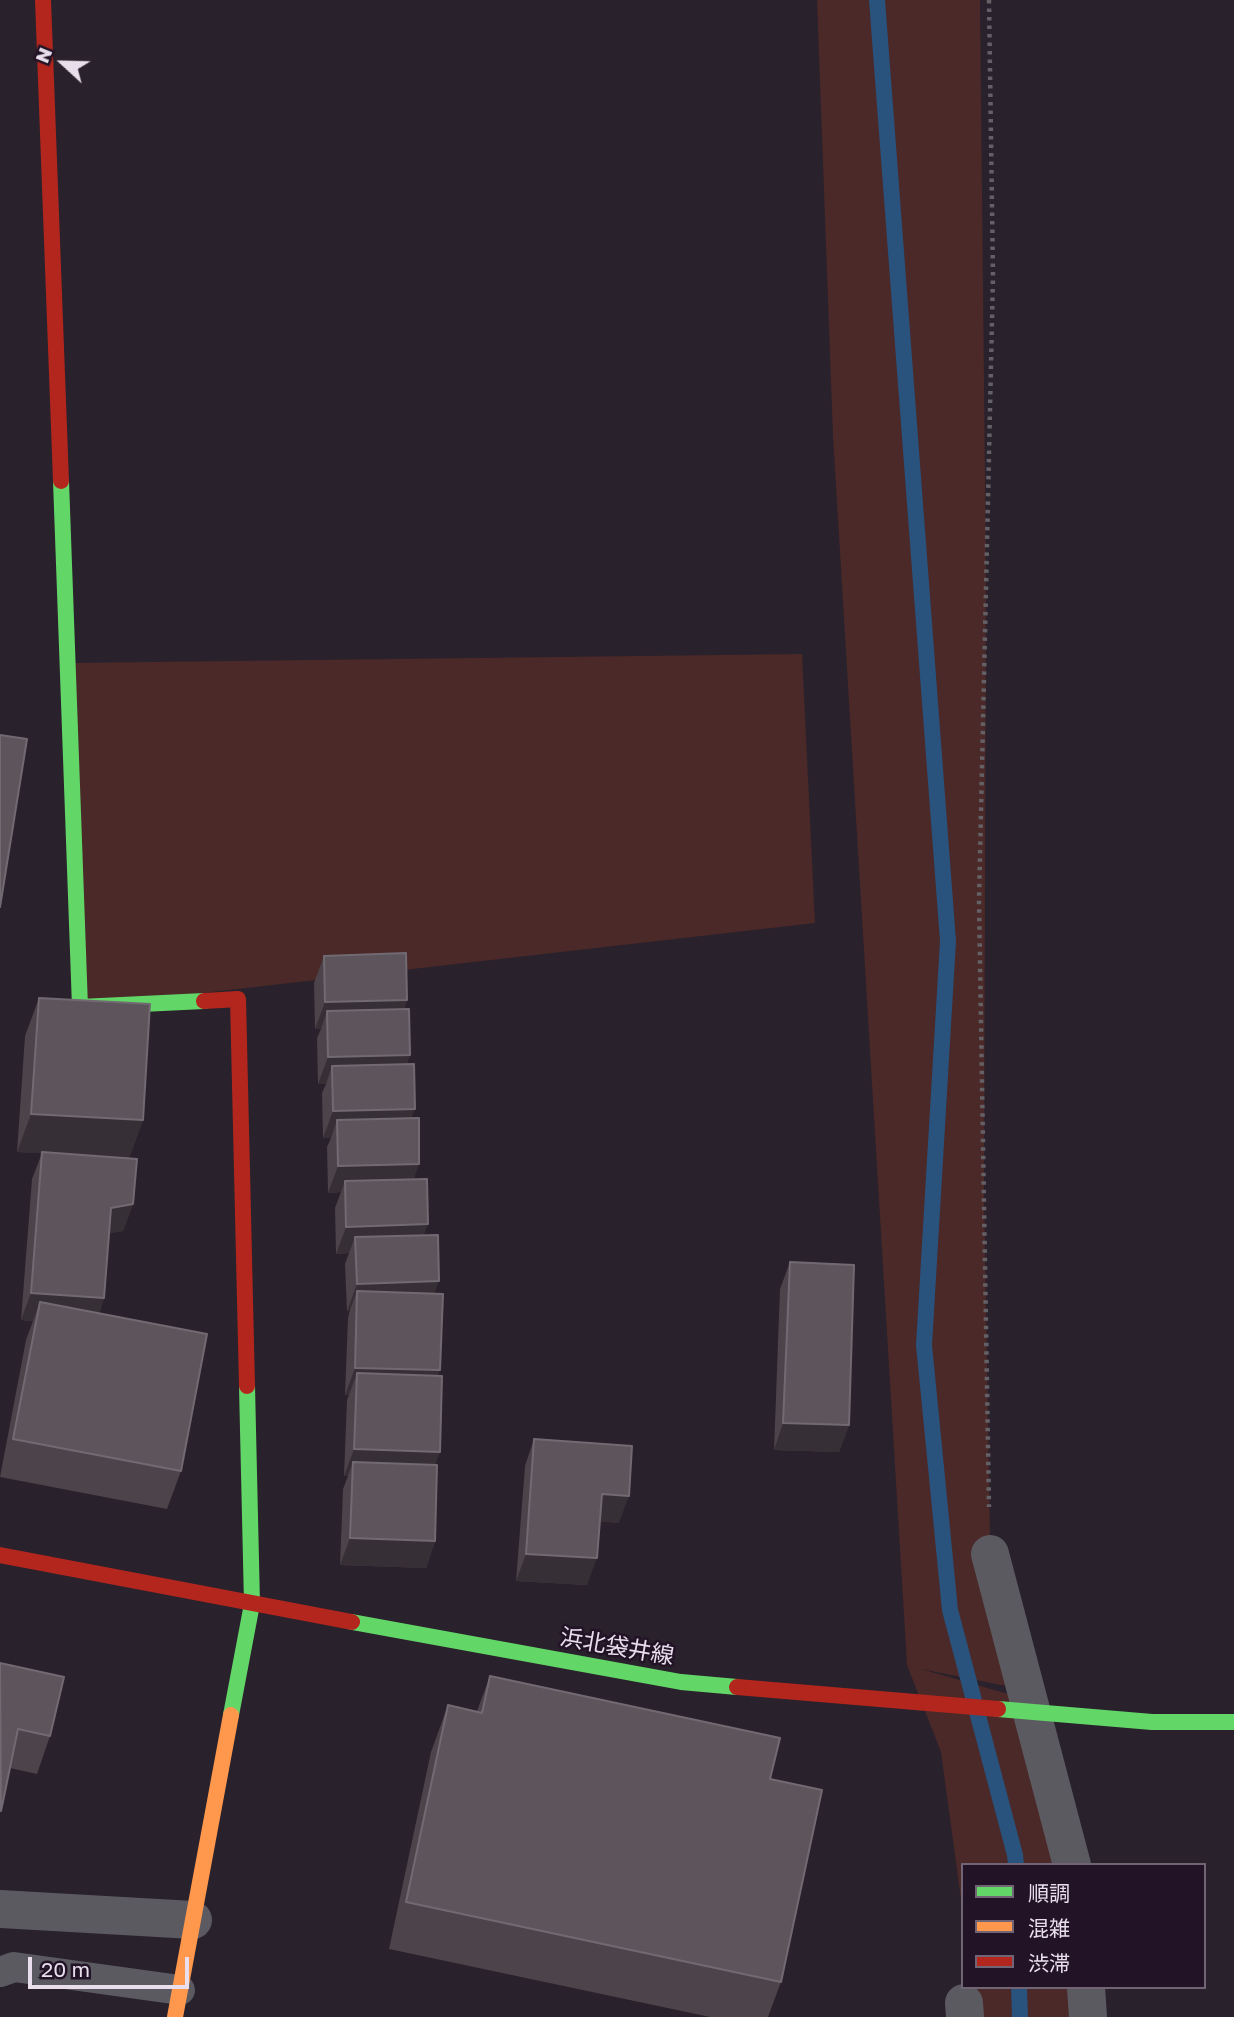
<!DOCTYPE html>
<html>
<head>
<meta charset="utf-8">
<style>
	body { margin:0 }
	#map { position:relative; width:1234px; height:2017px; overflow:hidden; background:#29212b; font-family:"Golos Text","Noto Sans JP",sans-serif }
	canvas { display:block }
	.legend { position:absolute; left:961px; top:1863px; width:245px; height:126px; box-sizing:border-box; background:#221326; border:2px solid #716475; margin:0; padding:9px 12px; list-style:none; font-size:21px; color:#e8deec }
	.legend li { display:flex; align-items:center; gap:14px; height:35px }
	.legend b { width:35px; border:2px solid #716475 }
	.north { position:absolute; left:28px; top:28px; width:70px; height:70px; -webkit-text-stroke:5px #221326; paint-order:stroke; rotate:292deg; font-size:19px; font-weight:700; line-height:28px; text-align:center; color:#e8deec }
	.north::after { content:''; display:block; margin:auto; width:24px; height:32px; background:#e8deec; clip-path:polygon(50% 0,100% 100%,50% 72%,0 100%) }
	.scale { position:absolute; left:28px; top:1957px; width:161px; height:32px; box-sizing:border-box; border:4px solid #e8deec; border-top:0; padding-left:9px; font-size:21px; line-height:24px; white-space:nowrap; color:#e8deec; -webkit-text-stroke:5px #221326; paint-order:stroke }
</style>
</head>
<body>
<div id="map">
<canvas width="1234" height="2017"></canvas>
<ul class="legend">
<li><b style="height:9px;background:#63d668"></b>順調</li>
<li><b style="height:9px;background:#ff974d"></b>混雑</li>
<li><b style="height:9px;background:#b3261e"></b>渋滞</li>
</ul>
<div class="north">N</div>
<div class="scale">20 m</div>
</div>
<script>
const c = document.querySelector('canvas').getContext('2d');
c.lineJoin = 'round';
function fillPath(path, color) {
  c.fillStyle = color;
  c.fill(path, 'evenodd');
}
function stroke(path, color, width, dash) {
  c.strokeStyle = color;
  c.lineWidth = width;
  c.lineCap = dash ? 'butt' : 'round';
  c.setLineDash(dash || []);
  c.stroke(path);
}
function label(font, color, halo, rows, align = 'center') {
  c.font = font + ' "Golos Text","Noto Sans JP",sans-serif';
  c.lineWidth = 5;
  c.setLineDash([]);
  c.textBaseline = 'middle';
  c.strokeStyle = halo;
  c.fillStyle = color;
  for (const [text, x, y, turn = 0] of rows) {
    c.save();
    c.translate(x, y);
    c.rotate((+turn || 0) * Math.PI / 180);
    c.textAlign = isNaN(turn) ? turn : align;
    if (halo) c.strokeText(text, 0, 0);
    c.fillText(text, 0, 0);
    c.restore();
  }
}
fillPath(new Path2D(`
	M817 0H980L986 572 984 1191 990 1536 1026 1690 921 1669 1012 1695 1057 1865H963V1914L941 1752 907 1665 833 436Z
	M802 654 815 923 80 1007 68 663Z
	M969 1987H1070L1072 2017H970Z`), '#4a2928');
stroke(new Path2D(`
	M877 0 948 941 924 1345 950 1610 1015 1855 1016 1865
	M1019 1987 1020 2017`), '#29527d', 16);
stroke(new Path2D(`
	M989 0 993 276 979 901 989 1507`), '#646166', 4.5, [3.5, 5]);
stroke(new Path2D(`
	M0 1972 14 1967 180 1990`), '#5c5a61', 30);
stroke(new Path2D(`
	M990 1554 1072 1865
	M0 1909 193 1920
	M1086 1987 1088 2017
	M964 2003 965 2017`), '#5c5a61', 38);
stroke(new Path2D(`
	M61 481 80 1007 204 1001
	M352 1622 681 1682 737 1687
	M998 1709 1152 1722H1234
	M231 1715 252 1604 247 1386`), '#63d668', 16);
stroke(new Path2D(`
	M175 2017 231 1715`), '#ff974d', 16);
stroke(new Path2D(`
	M43 0 61 481
	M204 1001 238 999 247 1386
	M0 1555 352 1622
	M737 1687 998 1709`), '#b3261e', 16);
fillPath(new Path2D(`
	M324 956 407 1000 404 1009 411 1118 414 1179 434 1294 438 1376 435 1465V1541L426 1568 340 1565 343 1489 348 1476H344L347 1400 349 1395H345L348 1318 350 1310 347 1311 345 1264 349 1253 336 1254 335 1208 341 1192 328 1193 327 1147 331 1138H323L322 1093 326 1084H318L317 1038 321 1029H315L314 983Z
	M39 998 143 1120 129 1158 133 1204 123 1231 109 1233 104 1298 99 1313 181 1471 167 1509 0 1477 26 1340 33 1321 21 1320 32 1179 42 1153 17 1152 25 1036Z
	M790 1262 849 1425 839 1452 774 1450 780 1289Z
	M534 1439 619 1523 600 1521 587 1585 516 1581 525 1466Z
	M0 1663 50 1736 37 1774 10 1768 0 1813Z
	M490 1676 770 1779 781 1982 768 2017H710L389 1949 431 1752 448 1705 477 1711Z`), '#4c444a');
fillPath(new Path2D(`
	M407 1000 397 1027 327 1011 321 1029H315L325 1002Z
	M410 1055 401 1082 332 1066 326 1084H318L328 1057Z
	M415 1109 405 1136 337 1120 331 1138H323L333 1111Z
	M31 1114 143 1120 129 1158 17 1152Z
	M419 1164 410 1191 345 1181 341 1192 328 1193 338 1166Z
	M133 1204 123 1231 101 1235 111 1208Z
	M428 1224 418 1251 355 1237 349 1253 336 1254 346 1227Z
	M439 1281 429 1308 357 1291 350 1310 347 1311 357 1284Z
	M31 1293 104 1298 94 1325 40 1302 33 1321 21 1320Z
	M355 1368 440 1370 430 1397 357 1373 349 1395H345Z
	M783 1423 849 1425 839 1452 774 1450Z
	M354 1449 440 1452 430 1479 353 1462 348 1476H344Z
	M602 1494 629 1496 619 1523 592 1521Z
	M350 1538 435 1541 426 1568 340 1565Z
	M526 1554 597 1558 587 1585 516 1581Z`), '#372f36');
const building = new Path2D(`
	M0 735 27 739 0 907Z
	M406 953 407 1000 325 1002 324 956Z
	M39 998 150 1004 143 1120 31 1114Z
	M409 1009 410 1055 328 1057 327 1011Z
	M414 1064 415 1109 333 1111 332 1066Z
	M419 1118V1164L338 1166 337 1120Z
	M42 1152 137 1159 133 1204 111 1208 104 1298 31 1293Z
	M427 1179 428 1224 346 1227 345 1181Z
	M438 1235 439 1281 357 1284 355 1237Z
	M790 1262 854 1265 849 1425 783 1423Z
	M357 1291 443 1294 440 1370 355 1368Z
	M40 1302 207 1334 181 1471 13 1439Z
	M357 1373 442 1376 440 1452 354 1449Z
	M534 1439 632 1446 629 1496 602 1494 597 1558 526 1554Z
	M353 1462 437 1465 435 1541 350 1538Z
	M0 1663 64 1677 50 1736 18 1729 1 1811Z
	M490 1676 780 1738 770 1779 822 1790 781 1982 406 1902 448 1705 482 1713Z`);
fillPath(building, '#5d545c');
stroke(building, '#726a72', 2);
label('23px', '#e8deec', '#221326', [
	["浜北袋井線",617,1647,10]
]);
</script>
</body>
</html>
